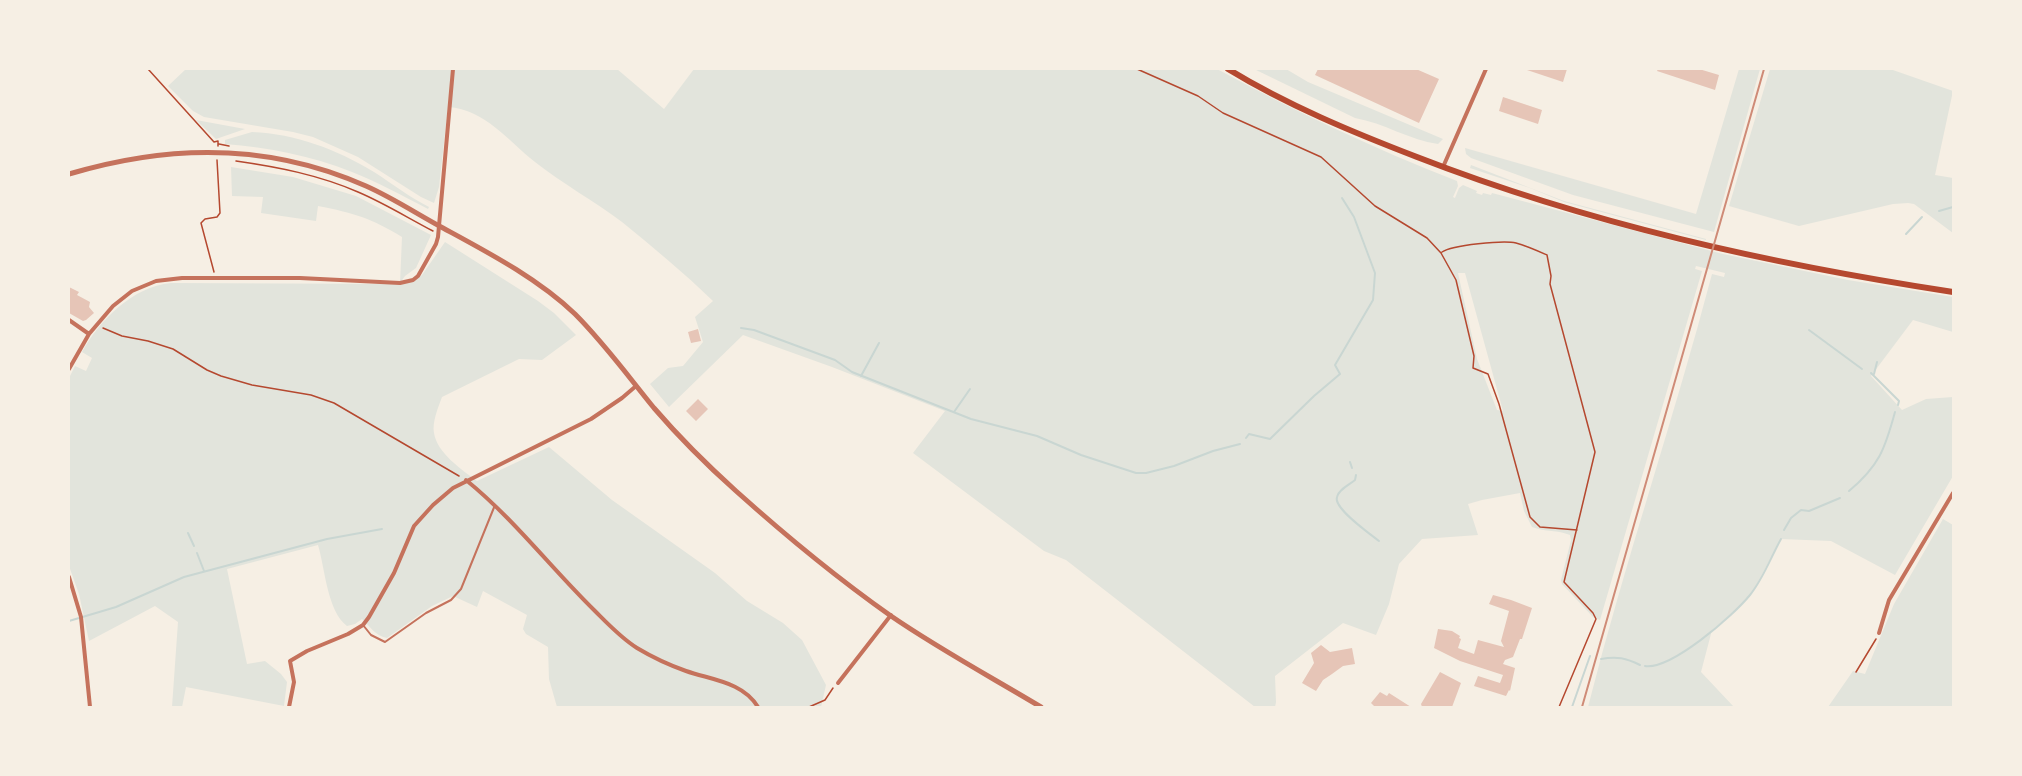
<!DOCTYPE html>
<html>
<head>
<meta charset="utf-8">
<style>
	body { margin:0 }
	#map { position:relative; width:2022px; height:776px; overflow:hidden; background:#f6efe4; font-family:"Crimson Pro",serif }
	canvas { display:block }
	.frame { position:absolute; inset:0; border:70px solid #f6efe4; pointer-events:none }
</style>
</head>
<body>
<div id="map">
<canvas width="2022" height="776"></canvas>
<div class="frame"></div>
</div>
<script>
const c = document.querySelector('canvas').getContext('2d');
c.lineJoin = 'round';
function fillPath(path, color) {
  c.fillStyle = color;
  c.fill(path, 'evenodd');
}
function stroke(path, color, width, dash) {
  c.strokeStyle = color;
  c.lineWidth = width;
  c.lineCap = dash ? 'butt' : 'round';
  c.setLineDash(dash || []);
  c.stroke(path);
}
fillPath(new Path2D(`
	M186 69H617L664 109 694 69H1217C1294 111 1375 149 1457 181L1458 186 1453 197 1455 198 1459 188 1463 185 1477 191 1476 193 1482 195 1483 193 1491 195 1492 193 1723 254 1848 280 1953 297V332L1913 320 1871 376 1902 410 1926 399 1953 397V476L1895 575 1831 541 1781 539 1752 593 1740 607 1712 630 1701 672 1734 707H1588C1625 561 1674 419 1712 274L1724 277 1725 273 1696 266 1695 269 1702 271 1600 620 1593 617 1562 584 1561 580 1571 540 1570 535C1558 530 1545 532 1532 527L1524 511 1520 493 1482 500 1468 504 1478 535 1422 539 1399 564 1389 604 1376 635 1343 623 1275 676 1276 702 1275 707H1255L1066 560 1044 551 913 453 945 411 832 367 743 335 669 407 650 384 668 368 683 366 703 342 695 317 713 301C684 273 653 247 622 222 594 201 563 184 535 162 507 140 486 110 448 107L439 187 434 203 421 197 358 157 313 137 293 132 204 117 193 111 168 86ZM1458 273H1465L1503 411 1497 410 1477 359Z
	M1254 69H1286L1308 82 1443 139 1438 144C1409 140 1384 123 1355 118Z
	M1739 69H1760L1714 232 1573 195 1471 158 1466 154 1465 148 1696 214Z
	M1770 69H1890L1953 91 1935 175 1953 178V233L1914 204 1908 203 1893 204 1799 226 1729 206Z
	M196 120 245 129 216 139Z
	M252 132C296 134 336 149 374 172 393 184 409 197 429 207L428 209C403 196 378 182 352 172 312 156 268 147 225 144V140Z
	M1471 165 1564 201 1706 239V240L1564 202 1530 188 1470 168Z
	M231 167 293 177 356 196 431 235 416 268 405 276 400 283 414 281 422 275 445 242 538 301 554 313 576 335 542 360 519 359 442 397C438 408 432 422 434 433 437 453 462 470 477 481L549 447 612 500 715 573 747 601 783 623 802 640 826 685 821 707H557L549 679 548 647 526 634 523 629 527 615 483 591 477 607 453 596 432 606 387 638C374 635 371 627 362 619L355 624 347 626C327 611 325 568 318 545L227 569 247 664 265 661 281 674 287 682 284 706 186 687 182 707H172L178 622 155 606 89 641 79 594 69 566V378L75 366 86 371 92 358 82 352C100 320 132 287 171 283L400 284 402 237C371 218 354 213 318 206L316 221 261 213 263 197 232 196Z
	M1943 519 1953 525V707H1828L1853 671 1865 674 1894 604Z`), '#e2e4dc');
stroke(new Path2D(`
	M1939 211 1953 207
	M1906 234 1922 217
	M741 328 754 330 835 360 852 372 971 419 1037 436 1081 455 1136 473H1146L1174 466 1213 451 1240 444
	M1809 330 1862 369
	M1871 373 1899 401 1898 405
	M1874 374 1877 362
	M861 376 879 343
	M954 412 970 389
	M1246 438 1249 434 1270 439 1314 396 1340 374 1335 365 1373 300 1375 273 1354 217 1342 198
	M1350 462 1352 468
	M1356 475 1355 480C1349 485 1339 489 1337 497 1333 508 1370 534 1379 541
	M1849 491C1879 466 1885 449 1895 412
	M1784 530 1791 518 1801 510 1809 511 1840 498
	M188 533 194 546
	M197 553 204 571
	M69 621 116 607 184 577 327 539 382 529
	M1601 659C1617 656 1626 658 1640 665
	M1645 666C1671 670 1733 616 1750 595 1763 579 1771 557 1781 539
	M1572 707 1590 656`), '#c9d6d2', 2);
fillPath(new Path2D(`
	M1318 69H1416L1439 79 1419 123 1315 75Z
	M1524 69H1567L1563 82Z
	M1658 69H1699L1719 75 1715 90 1657 71Z
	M1503 97 1542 110 1538 124 1499 111Z
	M69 287 79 292 77 295 90 302 89 307 94 313 86 320 83 321 69 313Z
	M698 329 701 341 691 343 688 332Z
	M698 399 708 409 696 421 686 411Z
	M1493 595 1511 600 1532 608 1522 639H1520L1513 657 1505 660 1503 664 1515 668 1510 691 1509 690 1506 696 1474 686 1478 676 1500 683 1503 675 1460 661 1434 648 1438 629 1452 631 1460 636 1459 638 1461 639 1458 648 1474 654 1478 640 1504 647 1501 641 1509 611 1489 604Z
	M1321 645 1330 652 1352 648 1355 664 1343 666 1332 674 1323 680 1316 691 1302 683 1314 663 1311 653Z
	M1440 672 1461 683 1452 707H1422L1421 704Z
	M1380 692 1387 696 1389 693 1411 707H1375L1371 703Z`), '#e6c5b7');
stroke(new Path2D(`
	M148 69 214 142 218 141V146
	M1137 69 1198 96 1223 113 1321 157 1375 206 1427 238 1441 253 1456 280 1474 356 1473 368 1488 374 1499 404 1530 517 1540 527 1577 530
	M219 144 229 146
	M236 161C278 167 319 175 358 192 384 203 408 218 433 231
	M1442 252C1452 245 1504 240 1516 243 1527 246 1538 251 1547 255L1551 276 1550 284 1595 452 1564 582 1593 613 1596 619 1559 707
	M214 272 201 223 205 219 217 217 220 213 217 160
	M103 328 122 336 148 341 173 349 207 370 221 376 252 385 311 395 334 403 459 476
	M1856 672 1876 639
	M809 707 825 700 833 688`), '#b5482f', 1.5);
stroke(new Path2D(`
	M363 625 371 635 385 642 426 613 451 600 461 589 495 505`), '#c5725c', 2);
stroke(new Path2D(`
	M1443 167 1486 69
	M69 320 89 334
	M69 369 89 334 113 306 132 291 156 281 182 278H300L400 283 413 280 418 276 436 244 438 237 453 69
	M466 480C514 519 551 568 595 611 608 624 621 638 637 648 652 657 669 665 686 671 712 680 743 682 758 707
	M69 577 81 617 90 707
	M1879 633 1889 600 1953 493
	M838 683 891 615
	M289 707 294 682 290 661 307 651 348 634 363 625 369 617 394 573 414 526 433 505 453 488 591 419 622 398 636 386`), '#c5725c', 4);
stroke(new Path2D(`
	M69 174C169 144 270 143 366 186 393 198 417 214 443 228 489 253 537 278 575 314 604 343 628 376 654 408 679 437 707 465 736 491 785 535 837 578 891 616 939 649 991 677 1041 707`), '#c5725c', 5);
stroke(new Path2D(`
	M1228 69C1287 105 1352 132 1417 157 1589 224 1770 264 1953 292`), '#b5482f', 6);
stroke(new Path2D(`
	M1582 707 1764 69`), '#cf8b77', 2);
</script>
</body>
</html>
